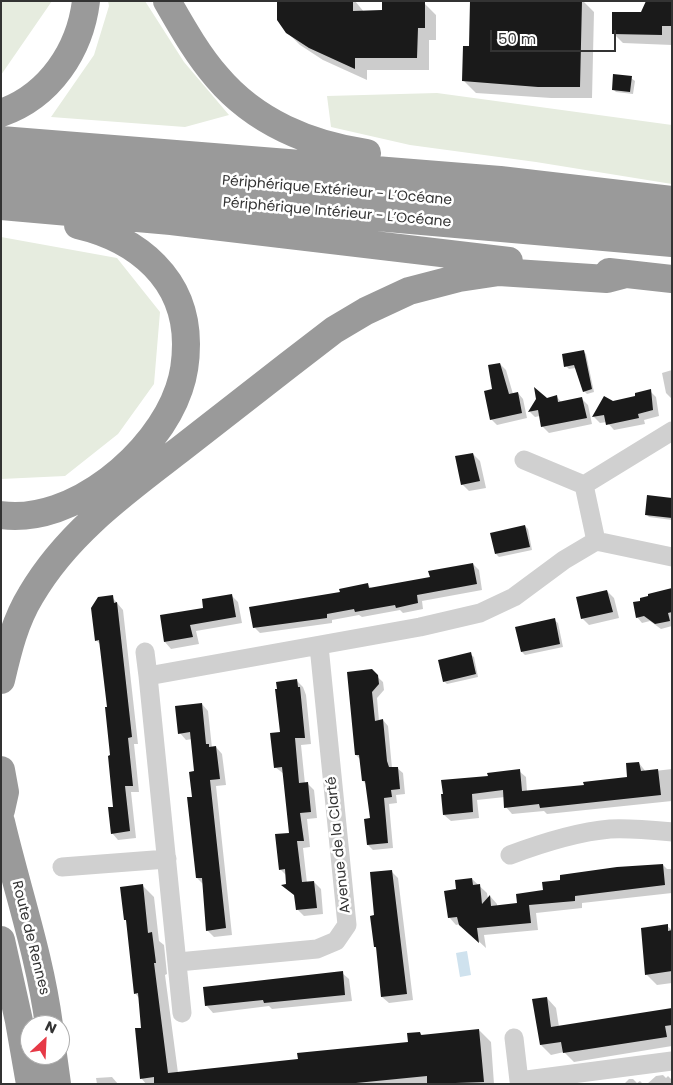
<!DOCTYPE html>
<html>
<head>
<meta charset="utf-8">
<style>
	body { margin:0 }
	#map { position:relative; width:673px; height:1085px; overflow:hidden; background:#fff; font-family:Poppins,sans-serif }
	canvas { display:block }
	.frame { position:absolute; inset:0; border:2px solid #333; pointer-events:none }
	.north { position:absolute; left:20px; top:1015px; width:50px; height:50px; box-sizing:border-box; background:#fff; border:1px solid #adadad; border-radius:50%; rotate:25deg; font-size:14px; font-weight:700; line-height:20px; text-align:center; color:#333 }
	.north::after { content:''; display:block; margin:auto; width:18px; height:22px; background:#e63946; clip-path:polygon(50% 0,100% 100%,50% 72%,0 100%) }
	.scale { position:absolute; left:490px; top:30px; width:126px; height:22px; box-sizing:border-box; border:2px solid #333; border-top:0; padding-left:6px; font-size:15px; line-height:18px; white-space:nowrap; color:#333; -webkit-text-stroke:4px #fff; paint-order:stroke }
</style>
</head>
<body>
<div id="map">
<canvas width="673" height="1085"></canvas>
<div class="frame"></div>
<div class="north">N</div>
<div class="scale">50 m</div>
</div>
<script>
const c = document.querySelector('canvas').getContext('2d');
c.lineJoin = 'round';
function fillPath(path, color) {
  c.fillStyle = color;
  c.fill(path, 'evenodd');
}
function stroke(path, color, width, dash) {
  c.strokeStyle = color;
  c.lineWidth = width;
  c.lineCap = dash ? 'butt' : 'round';
  c.setLineDash(dash || []);
  c.stroke(path);
}
function label(font, color, halo, rows, align = 'center') {
  c.font = font + ' Poppins,sans-serif';
  c.lineWidth = 5;
  c.setLineDash([]);
  c.textBaseline = 'middle';
  c.strokeStyle = halo;
  c.fillStyle = color;
  for (const [text, x, y, turn = 0] of rows) {
    c.save();
    c.translate(x, y);
    c.rotate((+turn || 0) * Math.PI / 180);
    c.textAlign = isNaN(turn) ? turn : align;
    if (halo) c.strokeText(text, 0, 0);
    c.fillText(text, 0, 0);
    c.restore();
  }
}
fillPath(new Path2D(`
	M1 1H52L1 75Z
	M108 1H145L184 62 229 115 185 127 51 117 94 55 109 6Z
	M437 93 672 125V184L536 162 410 145 331 127 327 96Z
	M1 237 117 258 160 312 154 384 118 434 65 476 1 479Z`), '#e6ecdf');
fillPath(new Path2D(`
	M467 951 471 975 460 977 456 953Z`), '#cfe2ee');
fillPath(new Path2D(`
	M279 1H355L364 12 383 11V1H422L436 15V40H429V70H367V80L323 60 300 45 287 32Z
	M471 1H583L594 12 592 98H551L476 93 464 81 471 47Z
	M672 1V45L623 43 613 33 642 14Z
	M631 78 635 81 633 94 616 92 613 89Z
	M583 351 586 354 594 392 587 394 584 391 576 368 569 369 566 366Z
	M500 364 506 370 513 394 518 393 523 399 527 418 497 425 491 419Z
	M672 370V399L666 393 662 373Z
	M650 391 656 397 659 416 644 420 645 424 614 430 607 422 600 423 594 417 605 398 612 402 637 397Z
	M557 397 562 403 582 399 588 405 592 424 549 433 543 427 540 416 535 417 530 412 547 399Z
	M473 454 480 461 486 488 469 491 462 484Z
	M672 499V520L649 517 646 514Z
	M525 526 528 529 532 550 499 557 496 554Z
	M473 564 479 570 482 590 422 601 423 609 403 613 400 610 362 617 359 615 332 620V623L260 633 255 628 341 593 368 585 372 589 431 578Z
	M672 590V626L661 629 650 621 642 623 637 617Z
	M607 591 614 598 619 618 589 625 582 618Z
	M231 595 238 602 242 623 196 631 199 644 171 649 165 642 161 616 205 609Z
	M112 597 123 610 138 744H134L139 792H131L136 838 118 840 112 833 114 808 108 708 101 645 96 640Z
	M554 620 558 623 563 647 525 655 522 652Z
	M470 654 474 657 478 677 447 684 444 681Z
	M371 671 383 682 384 690 377 698 379 721 383 720 388 726 392 768H397L403 773 405 794 396 795 397 803 389 804 393 848 373 850 368 845 371 819 367 785 363 781 360 759 356 755Z
	M297 681 303 687 306 695 311 744 301 745 305 784 307 783 314 790 317 818 307 819 310 847 303 848 307 883 314 882 321 889 323 914 304 916 297 909 296 896 288 885 287 876 280 869 291 834 284 774 275 767 281 733Z
	M202 704 208 711 212 748 216 747 222 754 226 785 216 786 232 935 214 937 207 930 203 884 197 878 193 798 196 772 192 739 186 740 180 733Z
	M639 763 646 772 672 769V801L547 814 544 811 512 814 506 807 505 797 477 800 479 818 451 821 444 815 489 777 519 771 526 777 527 792 585 787 629 778Z
	M663 865 667 869H672V893L582 903V908L536 913 538 930 484 935 486 948 460 924 456 925 449 917 458 890 472 879 487 893 488 899 490 896 497 904V906L518 904 545 892Z
	M391 871 398 878 413 1000 389 1003 382 997 378 949 375 947V916Z
	M142 885 154 897 159 941 164 945 167 974 165 975 178 1073 299 1060 409 1043 420 1033 423 1036 479 1030 491 1042 494 1084H146L142 1079 137 1029H143L139 998 135 993 128 922 125 919Z
	M667 926 672 930V983L657 985 647 975 642 929Z
	M342 973 349 979 352 1001 272 1009 269 1006 213 1013 207 1006Z
	M547 998 556 1008 559 1027 672 1010V1046L574 1062 564 1052 551 1055 541 1045Z
	M663 1075 666 1078 668 1076 672 1080V1084H647L656 1076Z
	M112 1077 118 1084H97L96 1078Z
	M629 1079H633L637 1083 640 1081 643 1084H624Z`), '#0003');
fillPath(new Path2D(`
	M277 1H353V11L382 10V1L425 2V28H418L417 58H355V69L309 48 286 33 277 20Z
	M470 1H582L580 87H538L462 81 463 46H469Z
	M646 1H672V26H662V35L612 34V12H641Z
	M613 74 632 76 630 92 612 90Z
	M584 350 592 389 583 392 574 365 564 367 562 354Z
	M500 363 509 394 518 392 522 413 490 420 484 391 492 389 488 365Z
	M534 387 547 398 557 395 558 402 582 397 587 418 541 427 538 410 528 412 536 399Z
	M651 389 653 410 638 414 639 418 606 425 604 415 592 417 604 396 613 401 635 396V393Z
	M473 453 480 481 461 485 455 456Z
	M647 495 672 498V518L645 515Z
	M525 525 530 547 495 554 490 533Z
	M473 563 477 584 417 595 418 603 396 608 395 605 355 612 354 609 327 614V618L253 628 249 607 340 592 339 589 368 583 369 588 430 577 428 571Z
	M672 588V612L668 613 670 621 655 624 644 616 636 618 633 602 640 601V598L648 596V594Z
	M607 590 613 612 581 619 576 597Z
	M232 594 236 617 190 625 193 637 164 642 160 615 203 608 202 599Z
	M113 595 114 603 117 602 132 737 128 738 133 786H125L130 831 111 834 108 807H113L108 756 110 755 105 707H107L99 640 95 641 91 608 98 597Z
	M555 618 560 644 521 652 515 627Z
	M471 652 476 674 443 682 438 660Z
	M372 669 378 675 379 684 372 692 375 721 383 719 387 761 389 767H398L400 789 391 790 392 797 384 798 388 843 367 845 364 819 370 818 365 781H362L359 755H355L347 672Z
	M297 679 298 687H300L305 738H295L299 783 308 782 311 812 300 813 304 841H297L302 882 314 881 317 908 296 910 294 895 281 885 286 884 285 869 279 870 275 834 289 833 282 767 274 768 270 733 280 732 275 689H277L276 682Z
	M202 703 206 744H209V747L216 746 220 779 210 780 226 928 206 931 202 878H196L187 797H192L189 772 194 771 190 732 178 734 175 706Z
	M639 762 641 771 658 769 661 795 540 808 539 804 504 808 503 790 472 794 473 812 443 815 441 794H443L441 780 488 776 487 773 520 769 522 791 584 785 583 782 627 777 626 763Z
	M663 864 665 885 575 896V901L529 905 531 923 477 928 479 943 459 925 457 917 448 918 444 891 456 889 455 880 472 878 473 885 480 884 482 904 490 895 491 906 517 903 516 894 543 890 542 882 560 880V875L617 867Z
	M392 870 407 994 381 997 376 947H374L370 916 374 915 370 872Z
	M143 884 148 933 152 932 156 963H154L168 1073 298 1059 297 1053 408 1042 407 1033 420 1032 421 1035 479 1029 484 1082 427 1084V1076L346 1084H154V1077L140 1079 135 1028H141L138 993 134 994 126 920H124L120 887Z
	M668 924V931L672 930V971L645 975 641 928Z
	M343 971 345 995 264 1003 263 1000 205 1006 203 987Z
	M547 997 551 1027 672 1008V1025L665 1026 667 1037 563 1053 561 1042 540 1045 532 999Z`), '#1a1a1a');
stroke(new Path2D(`
	M524 460 584 485
	M596 541 584 485 672 431
	M145 652 148 676 420 627 480 613 514 597 564 560 596 541 672 557
	M148 676 182 1013
	M510 855C542 843 576 832 610 829 631 828 651 830 672 832
	M62 867 167 859
	M178 962 317 949 336 941 347 925 319 646
	M514 1038 519 1081 672 1061`), '#d0d0d0', 19);
stroke(new Path2D(`
	M167 1C182 27 197 54 217 77 255 122 310 145 367 153
	M1 113C50 96 80 50 86 1
	M1 140 500 180 672 200
	M1 162 672 221
	M1 184 672 243
	M1 206 171 221 509 261
	M609 272 672 279
	M1 515C73 525 157 454 179 389 184 375 186 359 186 344 186 279 138 239 78 225
	M1 680C8 650 15 621 31 595 67 533 126 491 182 448 232 409 283 369 334 330L366 311 409 291 459 278 499 272 607 279 626 274
	M1 770 5 792 1 810
	M1 822C17 890 40 956 49 1025
	M1 940 19 1021 30 1084
	M53 1055 57 1084`), '#9a9a9a', 28);
label('14px', '#333', '#fff', [
	["Périphérique Extérieur - L’Océane",337,191,5],
	["Périphérique Intérieur - L’Océane",337,213,5],
	["Avenue de la Clarté",339,845,-96],
	["Route de Rennes",30,938,76]
]);
</script>
</body>
</html>
